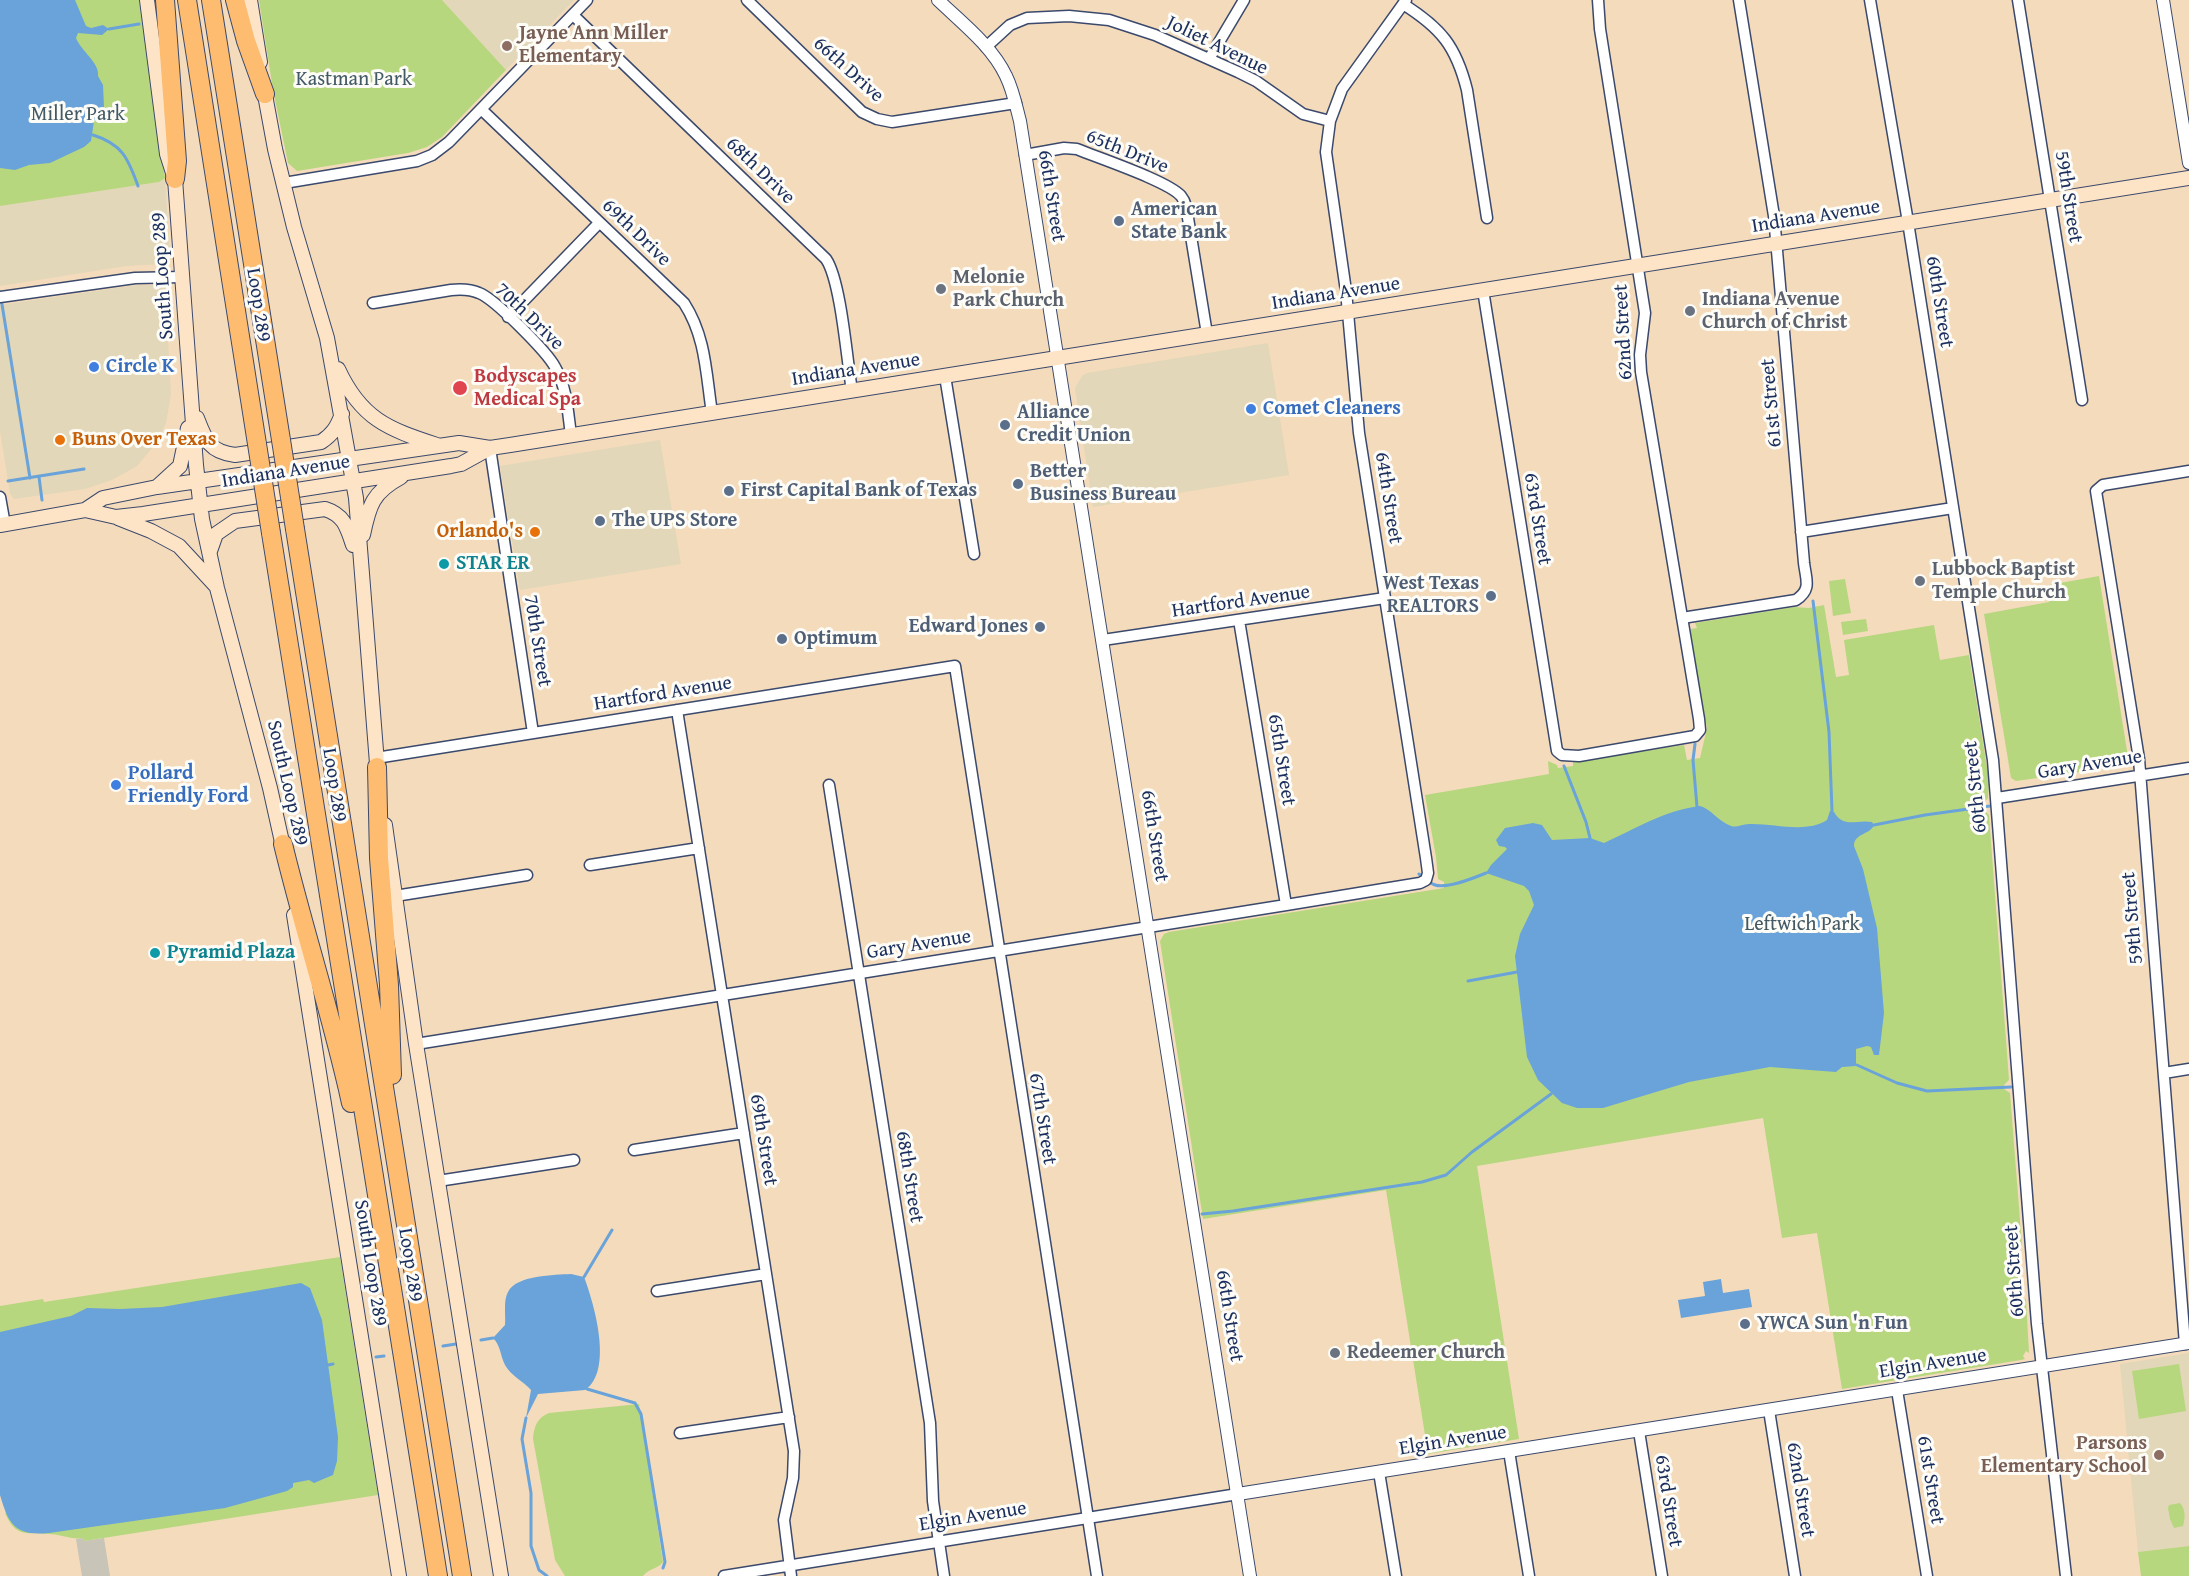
<!DOCTYPE html>
<html>
<head>
<meta charset="utf-8">
<style>
	body { margin:0 }
	canvas { display:block; background:#f3dbbc }
</style>
</head>
<body>
<canvas width="2189" height="1576"></canvas>
<script>
const c = document.querySelector('canvas').getContext('2d');
c.lineJoin = 'round';
function fillPath(path, color) {
  c.fillStyle = color;
  c.fill(path, 'evenodd');
}
function stroke(path, color, width, dash) {
  c.strokeStyle = color;
  c.lineWidth = width;
  c.lineCap = dash ? 'butt' : 'round';
  c.setLineDash(dash || []);
  c.stroke(path);
}
function label(font, color, halo, rows, align = 'center') {
  c.font = font + ' "Gentium Book Plus",serif';
  c.lineWidth = 6;
  c.setLineDash([]);
  c.textBaseline = 'middle';
  c.strokeStyle = halo;
  c.fillStyle = color;
  for (const [text, x, y, turn = 0] of rows) {
    c.save();
    c.translate(x, y);
    c.rotate((+turn || 0) * Math.PI / 180);
    c.textAlign = isNaN(turn) ? turn : align;
    if (halo) c.strokeText(text, 0, 0);
    c.fillText(text, 0, 0);
    c.restore();
  }
}
fillPath(new Path2D(`
	M442 0H574L506 70Z
	M165 178 170 255 163 264 126 266 0 286V206L159 182Z
	M137 285H165L171 394 166 423 158 441 137 466 112 480 85 489 14 499 10 493 0 431V305Z
	M1268 343 1289 475 1093 507 1075 388 1082 376 1087 373Z
	M660 440 681 564 520 590 500 466Z
	M2189 1353V1546L2138 1552 2120 1364Z`), '#e2d7b8');
fillPath(new Path2D(`
	M83 1538 84 1541 104 1538 110 1576H82L76 1539Z`), '#c8c4b8');
fillPath(new Path2D(`
	M0 0H139L158 122 165 178 159 182 0 206Z
	M259 0H442L506 70 442 137 427 147 408 153 297 171 288 163 273 90Z
	M2099 576 2128 757 2123 766 2016 781 2011 778 1984 614 2049 602V585Z
	M1845 579 1851 613 1833 616 1829 581Z
	M1824 605 1836 677 1849 675 1844 640 1934 625 1940 660 1969 655 1989 780 1988 798 1984 803 1985 811 1989 815 2009 1080 2004 1085V1089L2010 1093 2022 1246H2020L2021 1260 2018 1265 2019 1277 2022 1282 2024 1299H2026L2029 1353 2026 1351 2023 1356 2025 1359 2021 1360 1842 1389 1817 1233 1782 1238 1763 1118 1477 1166 1519 1439 1428 1454 1386 1190 1203 1219 1160 941 1164 934 1169 932 1444 888V882L1438 879 1436 857 1425 795 1549 774 1548 761 1557 765 1558 768 1573 766V762L1684 745 1687 760 1700 758 1707 728 1690 632 1691 629 1697 628 1695 623 1794 607 1809 608Z
	M1866 619 1868 631 1843 635 1841 622Z
	M340 1257 378 1495 84 1541 83 1538C71 1540 61 1534 49 1534 28 1532 16 1539 5 1513L14 1511 0 1495V1306L43 1299 44 1302Z
	M2179 1364 2186 1411 2139 1419 2132 1371Z
	M639 1404 663 1562C658 1569 649 1568 643 1576H565L555 1560 533 1439C534 1426 537 1418 549 1413Z
	M2180 1503C2186 1509 2185 1520 2183 1526L2174 1528 2170 1519 2168 1508 2169 1505Z
	M2189 1546V1576H2141L2138 1552Z`), '#b7d77f');
fillPath(new Path2D(`
	M0 0H75L86 26 91 28 103 25 109 29 102 35 78 33 76 38C81 51 100 63 98 76L103 85 104 107 94 121 91 141 84 147 50 163 29 165 15 170 0 168Z
	M1700 806C1711 809 1719 822 1731 826 1737 828 1742 824 1749 824 1774 823 1805 834 1827 820L1830 811 1834 812C1844 829 1856 819 1872 822L1874 825C1870 835 1854 833 1854 846L1863 869 1877 928 1884 1013 1879 1055H1874L1871 1047 1867 1046 1856 1049V1066L1842 1067 1836 1072 1770 1067 1689 1082 1603 1108H1577L1562 1103 1538 1080 1527 1057 1515 956 1520 934 1534 905 1529 891 1524 886 1486 873 1491 865 1507 849 1505 847 1499 846 1496 840 1505 828 1533 823 1542 825 1552 840 1590 838 1604 843C1635 829 1665 810 1700 806Z
	M571 1274 584 1277C594 1303 614 1371 585 1390L538 1394 526 1418 531 1390C523 1381 511 1376 505 1365 500 1355 501 1346 493 1338L505 1325C506 1315 503 1301 508 1292 516 1275 555 1275 571 1274Z
	M1721 1279 1723 1293 1749 1289 1752 1307 1681 1318 1678 1300 1705 1296 1703 1282Z
	M301 1283 310 1288 322 1320 338 1437 337 1461 333 1475 314 1483 309 1480 293 1483V1487L287 1491 225 1508 49 1533C16 1536 9 1526 0 1495V1332L71 1316 87 1308 120 1309 162 1307Z`), '#69a3d9');
stroke(new Path2D(`
	M109 29 139 24
	M93 135C122 144 128 158 138 186
	M0 292 30 478
	M39 477 42 500
	M8 481 84 469
	M1813 601 1829 732 1832 811
	M1695 744 1693 760 1697 807
	M1564 766 1586 822 1590 838
	M1874 825 1925 815 1990 806
	M1419 874C1424 878 1429 883 1435 885 1447 889 1474 878 1486 873
	M1468 981 1517 972
	M1857 1065 1897 1083 1927 1091 2011 1087
	M1202 1214 1233 1211 1422 1182 1446 1175 1472 1152 1551 1094
	M584 1277 612 1230
	M481 1340 493 1338
	M443 1346 456 1344
	M376 1357 384 1356
	M328 1365 333 1364
	M587 1389 635 1403 641 1414 665 1562 663 1568
	M526 1418 522 1439 531 1493V1546L539 1570 547 1576`), '#69a3d9', 3);
const minor = new Path2D(`
	M747 0 862 112 877 119 892 122 1016 103
	M1870 0 1908 222 1993 760 2037 1324 2066 1576
	M2018 0 2082 400
	M1403 4C1441 28 1456 46 1467 90L1487 218
	M573 15 826 259C841 281 847 361 852 391
	M986 47 1010 25 1027 18 1069 16 1109 20 1155 35 1238 72 1256 81 1303 114 1330 121
	M1209 59 1244 0
	M481 109 684 303C706 337 706 374 712 413
	M1025 155 1064 148 1077 149C1098 158 1168 181 1181 196 1186 202 1187 210 1188 218L1207 334
	M284 183 417 161 432 155 449 142 587 0
	M1483 290 1557 751 1562 755 1579 756 1695 736 1700 730 1699 719 1641 372 1640 355 1645 313 1600 29 1598 0
	M0 297 135 278 182 277
	M373 303 451 290C461 289 470 289 479 293 495 299 547 352 555 367 567 387 568 414 571 435
	M508 317 599 223
	M945 376 974 554
	M490 448 533 733
	M0 497 5 525
	M1801 532 1953 508
	M1682 618 1796 600C1812 589 1806 580 1804 563L1774 216 1739 0
	M1239 620 1286 905
	M1103 640 1385 598
	M677 710 794 1451 793 1478 784 1520 791 1576
	M376 758 955 666 1097 1576
	M829 785 930 1423 933 1501 944 1576
	M1997 798 2189 768
	M590 865 699 848
	M395 896 527 875
	M416 1044 1286 905 1420 883 1426 880 1428 873 1426 858 1359 433 1346 291 1326 152 1330 121 1342 89 1406 0
	M2164 1073 2189 1069
	M634 1150 744 1133
	M438 1181 574 1160
	M657 1291 766 1274
	M2185 1344 2139 759 2096 491 2103 485 2189 471
	M1897 1390 1927 1576
	M1769 1410 1795 1576
	M1639 1431 1662 1576
	M680 1433 789 1417
	M1509 1451 1529 1576
	M1379 1472 1396 1576
	M724 1576 1238 1494`);
const tertiary = new Path2D(`
	M938 0C962 23 992 46 1006 76 1013 90 1016 106 1020 121L1250 1576
	M2163 0 2189 163
	M1238 1494 2189 1343`);
const secondary = new Path2D(`
	M147 0 167 154 175 179 196 465 202 519 217 588 270 788 284 851
	M250 0 260 62
	M263 84 275 149 294 227 327 338 356 498 378 776
	M338 369C361 419 388 429 437 445
	M197 418C205 439 209 452 235 455L321 442C333 434 337 427 342 414
	M157 487 180 466 188 428
	M85 510 103 498 157 487 459 443 490 448 510 445 2189 178
	M118 518 151 531 179 546 216 586
	M0 525 85 510 116 517 143 514 451 466 461 464 490 448
	M363 535C369 505 373 492 401 477
	M210 551 216 534 235 521 325 509C344 515 347 527 353 545
	M385 825 416 1044 501 1576
	M294 915 399 1576`);
const motorway = new Path2D(`
	M165 0 177 161 175 179
	M187 0 257 444
	M211 0 281 440
	M235 0 246 41 265 94
	M295 529 462 1576
	M271 533 438 1576
	M377 767 379 858 389 985 392 1075
	M283 844C304 931 332 1016 351 1103`);
stroke(minor, '#3b496c', 13);
stroke(tertiary, '#3b496c', 14);
stroke(secondary, '#3b496c', 16);
stroke(motorway, '#3b496c', 20);
stroke(minor, '#fff', 10);
stroke(tertiary, '#fff', 12);
stroke(secondary, '#fee4c6', 14);
stroke(motorway, '#fdbc70', 18);
const motorwayBridge = new Path2D(`
	M281 440 295 529
	M257 444 271 533`);
stroke(motorwayBridge, '#3b496c', 20, []);
stroke(motorwayBridge, '#fdbc70', 18);
for (const [x, y, r, color] of [
	[507,46,6,"#8d6e63"],
	[1119,221,6,"#5c6f8a"],
	[941,289,6,"#6b7280"],
	[1690,311,6,"#6b7280"],
	[94,367,6,"#3f7fe0"],
	[460,388,8,"#e0444e"],
	[1251,409,6,"#3f7fe0"],
	[1005,425,6,"#5c6f8a"],
	[60,440,6,"#e8710a"],
	[1018,484,6,"#5c6f8a"],
	[729,491,6,"#5c6f8a"],
	[600,521,6,"#5c6f8a"],
	[535,532,6,"#e8710a"],
	[444,564,6,"#0f9aa8"],
	[1920,581,6,"#6b7280"],
	[1491,596,6,"#5c6f8a"],
	[1040,627,6,"#5c6f8a"],
	[782,639,6,"#5c6f8a"],
	[116,785,6,"#3f7fe0"],
	[155,953,6,"#0f9aa8"],
	[1745,1324,6,"#5c6f8a"],
	[1335,1353,6,"#6b7280"],
	[2159,1455,6,"#8d6e63"]
]) {
  const dot = new Path2D();
  dot.arc(x, y, r, 0, 2 * Math.PI);
  c.fillStyle = color;
  c.fill(dot);
  stroke(dot, '#fdfcf7', 2);
}
label('bold 20px', '#785e54', '#fdfcf7', [
	["Jayne Ann Miller",519,34],
	["Elementary",519,57],
	["Parsons",2147,1444,"right"],
	["Elementary School",2147,1467,"right"]
], 'left');
label('20px', '#1b2f5e', '#fdfcf7', [
	["Joliet Avenue",1217,46,26],
	["66th Drive",848,70,42],
	["65th Drive",1127,152,22],
	["68th Drive",760,171,44],
	["66th Street",1051,196,81],
	["59th Street",2068,197,81],
	["Indiana Avenue",1816,217,-9],
	["69th Drive",636,233,44],
	["South Loop 289",163,276,-94],
	["Indiana Avenue",1336,294,-9],
	["60th Street",1939,302,81],
	["Loop 289",258,305,81],
	["70th Drive",529,317,44],
	["62nd Street",1624,332,-93],
	["Indiana Avenue",856,370,-9],
	["61st Street",1772,403,-95],
	["Indiana Avenue",286,472,-9],
	["64th Street",1388,498,81],
	["63rd Street",1537,519,81],
	["Hartford Avenue",1241,602,-8],
	["70th Street",537,641,81],
	["Hartford Avenue",663,694,-9],
	["65th Street",1281,760,81],
	["Gary Avenue",2090,765,-9],
	["South Loop 289",287,783,77],
	["Loop 289",334,785,81],
	["60th Street",1976,787,-96],
	["66th Street",1154,836,81],
	["59th Street",2133,918,-95],
	["Gary Avenue",919,945,-9],
	["67th Street",1042,1119,81],
	["69th Street",763,1140,81],
	["68th Street",909,1177,81],
	["South Loop 289",370,1263,81],
	["Loop 289",410,1265,81],
	["60th Street",2015,1271,-94],
	["66th Street",1229,1316,81],
	["Elgin Avenue",1933,1364,-9],
	["Elgin Avenue",1453,1441,-9],
	["61st Street",1930,1480,81],
	["62nd Street",1800,1490,81],
	["63rd Street",1668,1501,81],
	["Elgin Avenue",973,1517,-9]
]);
label('20px', '#425966', '#fdfcf7', [
	["Kastman Park",354,80],
	["Miller Park",78,115],
	["Leftwich Park",1802,925]
]);
label('bold 20px', '#4e5e75', '#fdfcf7', [
	["American",1131,210],
	["State Bank",1131,233],
	["Alliance",1017,413],
	["Credit Union",1017,436],
	["Better",1030,472],
	["Business Bureau",1030,495],
	["First Capital Bank of Texas",741,491],
	["The UPS Store",612,521],
	["West Texas",1479,584,"right"],
	["REALTORS",1479,607,"right"],
	["Edward Jones",1028,627,"right"],
	["Optimum",794,639],
	["YWCA Sun 'n Fun",1757,1324]
], 'left');
label('bold 20px', '#5b616d', '#fdfcf7', [
	["Melonie",953,278],
	["Park Church",953,301],
	["Indiana Avenue",1702,300],
	["Church of Christ",1702,323],
	["Lubbock Baptist",1932,570],
	["Temple Church",1932,593],
	["Redeemer Church",1347,1353]
], 'left');
label('bold 20px', '#366cbe', '#fdfcf7', [
	["Circle K",106,367],
	["Comet Cleaners",1263,409],
	["Pollard",128,774],
	["Friendly Ford",128,797]
], 'left');
label('bold 20px', '#be3a42', '#fdfcf7', [
	["Bodyscapes",474,377],
	["Medical Spa",474,400]
], 'left');
label('bold 20px', '#c56008', '#fdfcf7', [
	["Buns Over Texas",72,440],
	["Orlando's",523,532,"right"]
], 'left');
label('bold 20px', '#0d838f', '#fdfcf7', [
	["STAR ER",456,564],
	["Pyramid Plaza",167,953]
], 'left');
</script>
</body>
</html>
